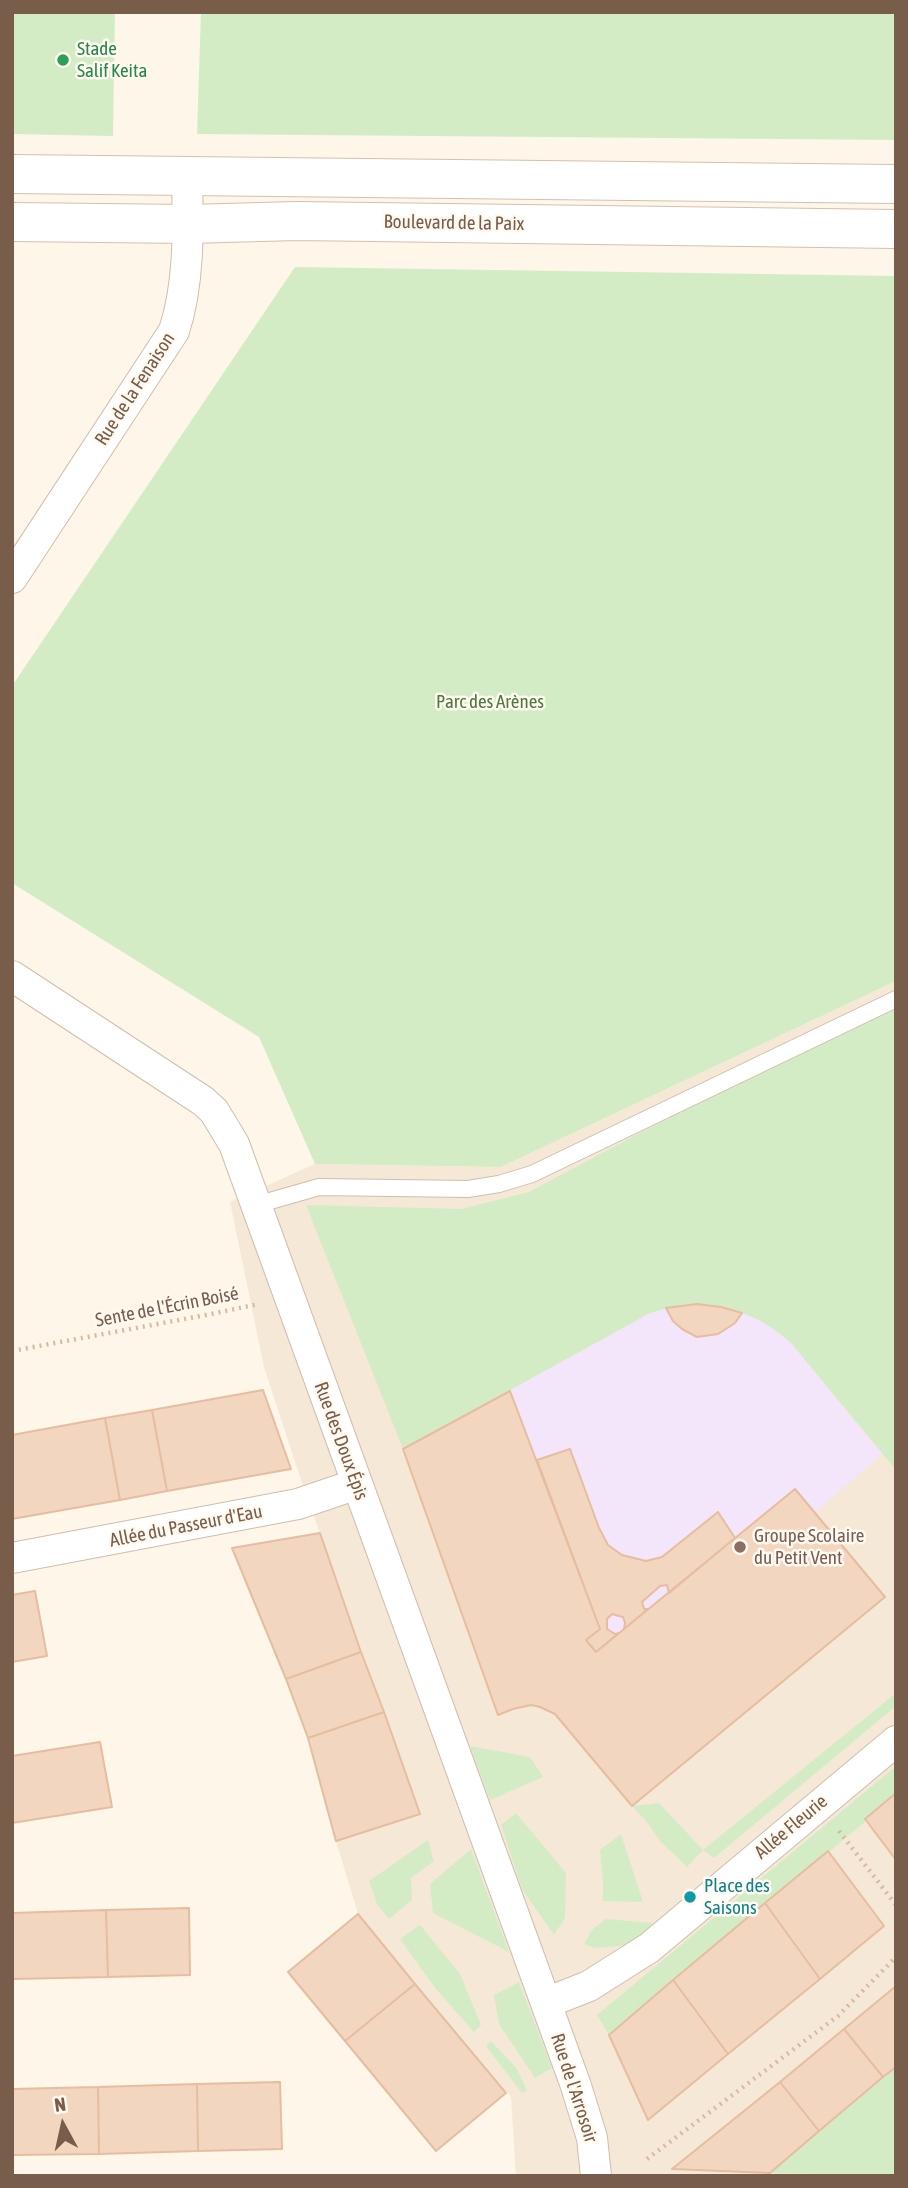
<!DOCTYPE html>
<html>
<head>
<meta charset="utf-8">
<style>
	body { margin:0 }
	#map { position:relative; width:908px; height:2188px; overflow:hidden; background:#fdf6e9; font-family:"Asap Condensed",sans-serif }
	canvas { display:block }
	.frame { position:absolute; inset:0; border:14px solid #795d4b; pointer-events:none }
	.north { position:absolute; left:28px; top:2090px; width:70px; height:70px; -webkit-text-stroke:5px #fff9ef; paint-order:stroke; rotate:352deg; font-size:19px; font-weight:700; line-height:28px; text-align:center; color:#795d4b }
	.north::after { content:''; display:block; margin:auto; width:24px; height:32px; background:#795d4b; clip-path:polygon(50% 0,100% 100%,50% 72%,0 100%) }
</style>
</head>
<body>
<div id="map">
<canvas width="908" height="2188"></canvas>
<div class="frame"></div>
<div class="north">N</div>
</div>
<script>
const c = document.querySelector('canvas').getContext('2d');
c.lineJoin = 'round';
function fillPath(path, color) {
  c.fillStyle = color;
  c.fill(path, 'evenodd');
}
function stroke(path, color, width, dash) {
  c.strokeStyle = color;
  c.lineWidth = width;
  c.lineCap = dash ? 'butt' : 'round';
  c.setLineDash(dash || []);
  c.stroke(path);
}
function label(font, color, halo, rows, align = 'center') {
  c.font = font + ' "Asap Condensed",sans-serif';
  c.lineWidth = 5;
  c.setLineDash([]);
  c.textBaseline = 'middle';
  c.strokeStyle = halo;
  c.fillStyle = color;
  for (const [text, x, y, turn = 0] of rows) {
    c.save();
    c.translate(x, y);
    c.rotate((+turn || 0) * Math.PI / 180);
    c.textAlign = isNaN(turn) ? turn : align;
    if (halo) c.strokeText(text, 0, 0);
    c.fillText(text, 0, 0);
    c.restore();
  }
}
fillPath(new Path2D(`
	M896 981V2176H516L511 2097 358 1914 336 1841 420 1814 303 1486 264 1367 230 1202 315 1164 501 1167Z`), '#f5e8d7');
fillPath(new Path2D(`
	M697 1304 749 1314 768 1324 792 1344 882 1454 815 1513 885 1597 632 1806 555 1714 540 1707 531 1705 514 1709 498 1715 403 1449 650 1313 666 1308Z`), '#f3e5fa');
fillPath(new Path2D(`
	M12 12H115L113 136 12 134Z
	M201 12H896V140L197 134Z
	M295 267 896 276V981L501 1167 315 1164 259 1037 12 883V686Z
	M896 1009V1470L792 1344C754 1307 700 1296 650 1313L403 1449 306 1205 461 1209 529 1192 643 1131 841 1032Z
	M896 1693V1706L714 1858 703 1850 687 1867 661 1842 646 1821 632 1806 659 1803 703 1850Z
	M470 1746 530 1757 543 1777 490 1800Z
	M896 1766V1796L609 2035 597 2015Z
	M516 1813 566 1873 565 1918 554 1935 522 1889 501 1825Z
	M621 1834 643 1902 603 1901V1882L600 1850Z
	M428 1840 434 1861 411 1878 412 1900 389 1919 377 1904 369 1881Z
	M471 1849 509 1952 433 1913 430 1884Z
	M606 1919 652 1923 650 1932 629 1945 595 1948 584 1944 592 1930Z
	M420 1925 460 1974 481 2025 474 2032 436 1989 400 1939Z
	M519 1982 552 2068 535 2078 499 2024 494 1995Z
	M491 2041 517 2069 527 2091 522 2093 486 2046Z
	M896 2067V2172L891 2175 770 2173Z`), '#d4ecc6');
const building = new Path2D(`
	M697 1304 721 1307 742 1313 735 1323 718 1334 697 1337 682 1329 673 1321 666 1308Z
	M263 1390 291 1469 167 1491 152 1410Z
	M510 1391 600 1629 586 1640 596 1652 795 1489 885 1597 632 1806 555 1714 540 1707 531 1705 513 1709 498 1715 403 1449Z
	M152 1410 167 1491 120 1500 105 1418Z
	M105 1418 120 1500 12 1519V1435Z
	M570 1449 599 1528 608 1545 622 1555 646 1561 662 1557 718 1512 735 1538 669 1593 667 1585 660 1586 642 1602 644 1609H648L624 1629 625 1623 623 1617 612 1614 607 1619V1629L615 1634 619 1633 596 1652 586 1640 600 1629 537 1460Z
	M320 1533 361 1652 286 1679 232 1548Z
	M35 1591 47 1656 12 1662V1595Z
	M361 1652 384 1712 308 1738 286 1679Z
	M384 1712 420 1814 336 1841 308 1738Z
	M100 1742 112 1807 12 1823V1756Z
	M896 1793V1860L865 1819Z
	M828 1851 884 1926 820 1979 765 1903Z
	M765 1903 820 1979 728 2054 673 1980Z
	M189 1908 190 1975 108 1977 106 1910Z
	M106 1910 108 1977 12 1979V1913Z
	M358 1914 415 1984 345 2041 288 1972Z
	M673 1980 728 2054 648 2120 609 2035Z
	M415 1984 506 2093 436 2151 345 2041Z
	M896 1986V2067L883 2077 844 2029Z
	M844 2029 883 2077 819 2131 780 2082Z
	M280 2082 282 2149 198 2151 197 2084Z
	M780 2082 819 2131 770 2173 672 2169Z
	M197 2084 198 2151 99 2154 98 2087Z
	M98 2087 99 2154 12 2155V2089Z`);
fillPath(building, '#f3d6bf');
stroke(building, '#e6bd9f', 2);
const service = new Path2D(`
	M256 1205 319 1187 468 1189 499 1184 532 1174 896 999`);
const minor = new Path2D(`
	M12 578 174 331C190 282 188 227 187 176
	M12 976 203 1101 214 1111 234 1144 576 2086 592 2138 596 2176
	M12 1558 298 1504 357 1484
	M546 2003 589 1986 649 1948 896 1741`);
const secondary = new Path2D(`
	M12 174 896 184
	M12 222 188 224 297 221 896 229`);
stroke(service, '#d0bead', 18);
stroke(minor, '#d0bead', 32);
stroke(secondary, '#d6c0ad', 40);
stroke(new Path2D(`
	M12 1351 206 1315 259 1304
	M839 1831 896 1905
	M647 2159 838 2016 896 1957`), '#d9b9a2', 4.5, [2, 5]);
stroke(service, '#fff', 16);
stroke(minor, '#fff', 30);
stroke(secondary, '#fff', 38);
for (const [x, y, r, color] of [
	[63,60,7,"#2e9e5b"],
	[740,1547,7,"#8d6e63"],
	[690,1897,7,"#0f9aa8"]
]) {
  const dot = new Path2D();
  dot.arc(x, y, r, 0, 2 * Math.PI);
  c.fillStyle = color;
  c.fill(dot);
  stroke(dot, '#fff9ef', 2.5);
}
label('19px', '#27864d', '#fff9ef', [
	["Stade",77,49],
	["Salif Keita",77,71]
], 'left');
label('19px', '#795d4b', '#fff9ef', [
	["Boulevard de la Paix",454,223,1],
	["Rue de la Fenaison",135,389,-57],
	["Sente de l'Écrin Boisé",167,1307,-11],
	["Rue des Doux Épis",341,1441,70],
	["Allée du Passeur d'Eau",186,1526,-11],
	["Allée Fleurie",791,1827,-40],
	["Rue de l'Arrosoir",574,2088,72]
]);
label('19px', '#4e7940', '#fff9ef', [
	["Parc des Arènes",490,702]
]);
label('19px', '#785e54', '#fff9ef', [
	["Groupe Scolaire",754,1536],
	["du Petit Vent",754,1558]
], 'left');
label('19px', '#0d838f', '#fff9ef', [
	["Place des",704,1886],
	["Saisons",704,1908]
], 'left');
</script>
</body>
</html>
